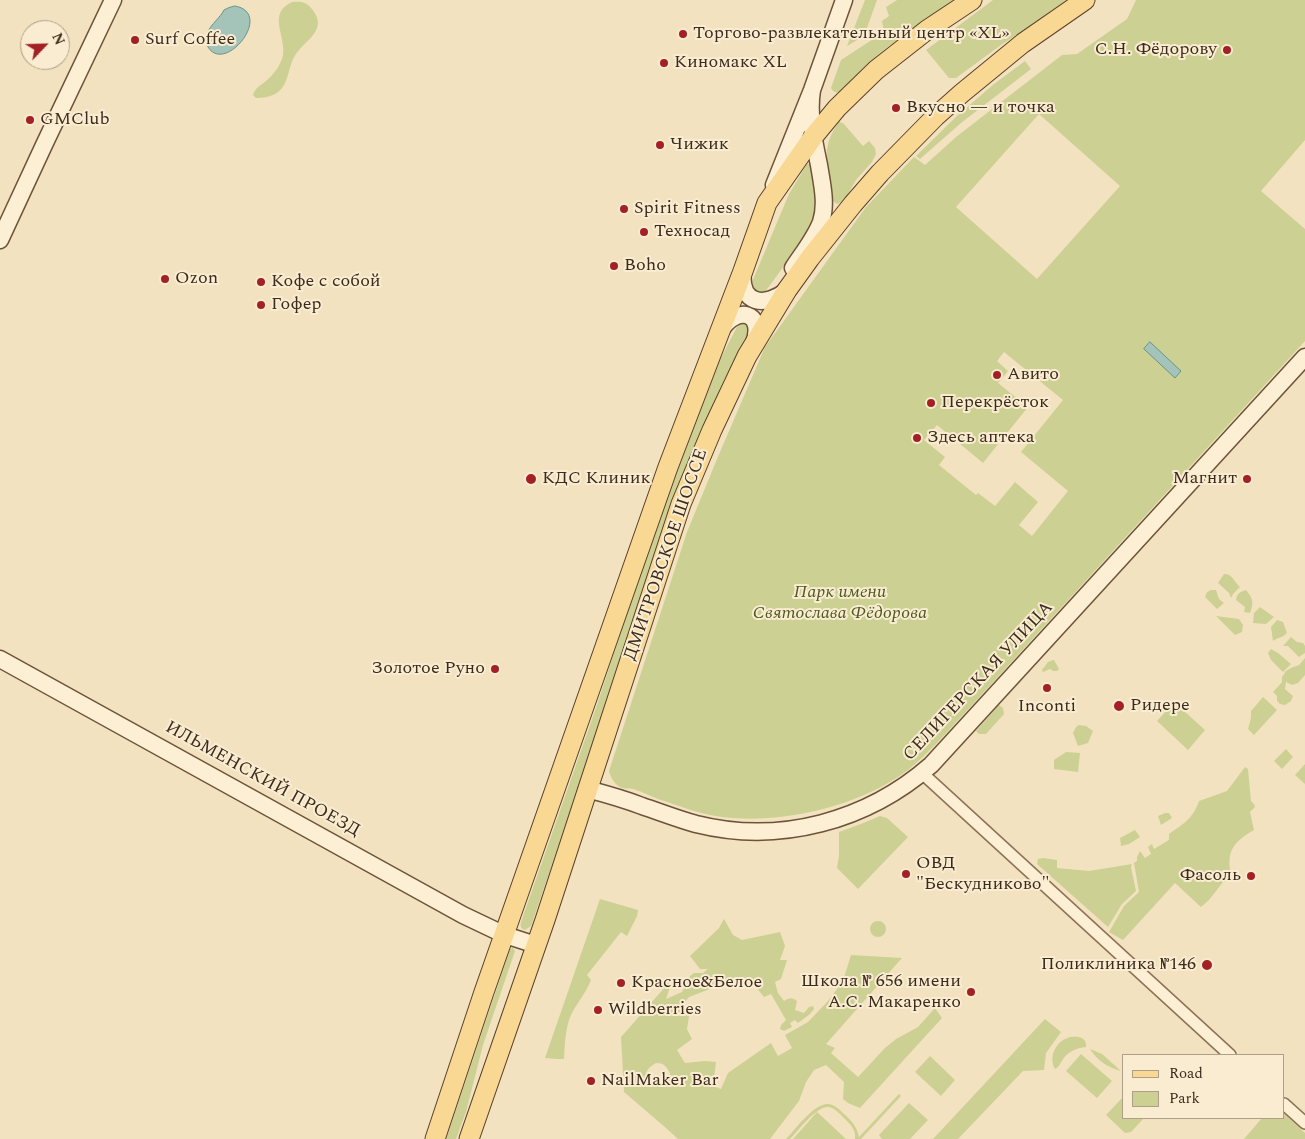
<!DOCTYPE html>
<html>
<head>
<meta charset="utf-8">
<style>
	body { margin:0 }
	#map { position:relative; width:1305px; height:1139px; overflow:hidden; background:#f2e2c0; font-family:Spectral,serif }
	canvas { display:block }
	.legend { position:absolute; left:1122px; top:1054px; width:162px; height:65px; box-sizing:border-box; background:#f9ecd1; border:1px solid #ad9f89; margin:0; padding:6px 9px; list-style:none; font-size:15px; color:#3c2b1c }
	.legend li { display:flex; align-items:center; gap:10px; height:25px }
	.legend b { width:25px; border:1px solid #ad9f89 }
	.north { position:absolute; left:20px; top:20px; width:50px; height:50px; box-sizing:border-box; background:#f9ecd1; border:1px solid #ad9f89; border-radius:50%; rotate:66deg; font-size:14px; font-weight:700; line-height:20px; text-align:center; color:#3c2b1c }
	.north::after { content:''; display:block; margin:auto; width:18px; height:22px; background:#a32024; clip-path:polygon(50% 0,100% 100%,50% 72%,0 100%) }
</style>
</head>
<body>
<div id="map">
<canvas width="1305" height="1139"></canvas>
<ul class="legend">
<li><b style="height:6px;background:#f9d894"></b>Road</li>
<li><b style="height:14px;background:#ccd193"></b>Park</li>
</ul>
<div class="north">N</div>
</div>
<script>
const c = document.querySelector('canvas').getContext('2d');
c.lineJoin = 'round';
function fillPath(path, color) {
  c.fillStyle = color;
  c.fill(path, 'evenodd');
}
function stroke(path, color, width, dash) {
  c.strokeStyle = color;
  c.lineWidth = width;
  c.lineCap = dash ? 'butt' : 'round';
  c.setLineDash(dash || []);
  c.stroke(path);
}
function label(font, color, halo, rows, align = 'center') {
  c.font = font + ' Spectral,serif';
  c.lineWidth = 4;
  c.setLineDash([]);
  c.textBaseline = 'middle';
  c.strokeStyle = halo;
  c.fillStyle = color;
  for (const [text, x, y, turn = 0] of rows) {
    c.save();
    c.translate(x, y);
    c.rotate((+turn || 0) * Math.PI / 180);
    c.textAlign = isNaN(turn) ? turn : align;
    if (halo) c.strokeText(text, 0, 0);
    c.fillText(text, 0, 0);
    c.restore();
  }
}
fillPath(new Path2D(`
	M865 0H877L864 36 847 46Z
	M897 0H953L886 48 865 66 839 92C835 93 833 92 831 88L841 60 884 32 882 21 889 16 886 7Z
	M993 0H1069L1001 45 956 78H949L926 50Z
	M1136 0H1305V140L1261 191 1305 229V341L962 716C945 734 927 755 908 770 859 807 777 826 716 816 697 813 677 805 658 799 650 796 641 791 633 789 630 788 625 789 622 788 615 785 610 777 609 771L687 532 717 459 765 347 866 207 914 157 925 165 956 137 1062 55 1077 54 1127 19ZM1039 114 1120 186 1037 279 956 207ZM1004 352 1063 400 1021 452 1068 491 1032 536 1019 525 1038 502 1015 482 995 506 978 493 976 495 939 465 945 457 924 440 937 425 983 463 1028 407 998 383 1008 371 997 361Z
	M292 2C300 1 307 2 312 9 329 30 305 40 296 54 287 67 290 86 275 94 269 97 263 98 256 98L253 95C255 88 261 85 266 81 274 74 281 65 283 55 286 36 267 13 292 2Z
	M1025 61 1031 69 961 123 920 159 916 156 958 115 994 84Z
	M839 122 843 123 863 146 869 141 875 148 876 154 872 162 856 180 845 199 842 202 837 204 833 201 832 198C827 169 820 147 839 122Z
	M807 164H809L812 168 818 196 813 226 765 292 756 293 751 285 752 282 789 194Z
	M742 324 746 325 749 329 748 337 725 378 693 450 674 500 623 656 531 926 525 930C521 929 520 926 521 922L597 705 665 496 713 373 737 327Z
	M1224 574C1233 574 1234 582 1240 587L1233 594 1231 598 1229 593 1218 583Z
	M1211 590H1216L1219 599 1224 603 1217 609 1205 597 1207 592Z
	M1246 590C1253 598 1254 603 1250 613L1244 612 1245 607 1236 600C1237 593 1240 592 1246 590Z
	M1260 607 1274 617 1266 624 1253 623 1254 613Z
	M1216 616 1239 619 1243 625 1242 632 1235 635Z
	M1277 620 1283 622 1287 633C1283 638 1278 637 1273 641L1271 627Z
	M1291 637 1297 642 1303 643 1305 646V653L1299 657 1288 646H1283Z
	M1271 649 1278 653 1291 664 1283 672 1271 660 1268 653Z
	M1305 658V675L1298 683 1292 685 1286 682 1285 689 1293 696 1291 701 1285 705 1280 704 1277 701V696L1273 692 1282 682V677L1286 671 1291 668 1299 665Z
	M1053 660H1054L1059 669 1057 671H1053L1050 669 1043 672 1042 670 1048 662Z
	M1263 697 1277 710 1254 735 1248 729 1251 718V711Z
	M1174 702 1205 730 1188 750 1157 721Z
	M999 705 1003 708 1004 714 986 734H979L976 731Z
	M1079 725 1086 726 1093 731 1088 743 1078 746 1073 733 1076 727Z
	M1286 749 1293 757 1282 769 1274 761Z
	M1066 752 1080 753 1078 772 1054 769V760Z
	M1305 764V784L1295 775Z
	M1245 767 1248 769 1251 801 1254 804 1255 807 1250 812 1254 830C1230 844 1226 853 1232 881L1223 882 1209 900 1201 907 1175 883 1123 940 1109 932 1124 906 1139 892 1134 863 1137 861V857L1140 851 1145 858 1151 854 1148 847 1152 844 1154 849 1169 840V834C1184 823 1192 820 1199 801L1227 791Z
	M1165 813H1169L1172 818 1161 825 1158 816Z
	M880 816 887 818 908 837 858 889 837 868 839 856V832L861 824Z
	M1135 830 1140 837 1129 844 1121 846 1120 838Z
	M1043 858 1057 860V868L1089 871 1132 864 1131 867 1136 891 1122 904 1108 927 1037 864 1038 859Z
	M600 899 638 910 637 916 627 936 621 932 587 975 591 980C586 993 577 1003 571 1015 565 1029 565 1044 564 1059H557L545 1058Z
	M724 919 733 935 742 940 780 932 785 946 780 960H787L781 979 775 982 778 993 784 1001C790 998 791 997 797 1001L795 1010 804 1013 809 1007 813 1006 814 1009 810 1014 798 1023 795 1020 790 1023 792 1027 784 1031 780 1029 781 1025 786 1020 771 994 764 997 756 987 746 981H734L728 982 689 997 680 1008 689 1016 687 1029 692 1039 677 1050 685 1063 705 1061 716 1062 713 1086 721 1089 728 1073 771 1043 778 1056 792 1048 785 1035 808 1022 828 1001 843 981 851 955 902 958 826 1044 835 1048 831 1053 858 1077 885 1048 896 1039 918 1027 935 1008 942 1018 860 1108 848 1103 843 1099 844 1082 826 1065 814 1070 806 1082 799 1101 770 1139H678L666 1128 624 1092 621 1037 673 978 666 999 682 992 690 976 694 973H703L708 969H700L690 956 719 928ZM656 1063C664 1063 666 1066 670 1073 668 1098 637 1082 649 1068 651 1066 653 1065 656 1063Z
	M870 929a8 8 0 1 1 16 0a8 8 0 1 1-16 0Z
	M513 948 515 951 483 1045 466 1112 456 1139H446L510 949Z
	M1045 1019 1061 1032 1046 1053 1044 1070 1023 1071 958 1139H933Z
	M1070 1037C1078 1036 1087 1037 1086 1047 1076 1048 1068 1052 1063 1059 1060 1064 1059 1067 1055 1069 1048 1056 1056 1041 1070 1037Z
	M1090 1049 1102 1054 1121 1071C1107 1067 1098 1061 1090 1049Z
	M1081 1054 1112 1081 1097 1098 1066 1071Z
	M930 1056 955 1080 941 1096 915 1072Z
	M899 1094 901 1096 861 1139H855C856 1130 851 1125 845 1119 841 1115 835 1108 829 1107 817 1105 798 1131 790 1139H786C795 1130 814 1103 828 1104 834 1104 840 1110 844 1114 852 1121 857 1127 859 1137Z
	M1124 1096V1118H1144L1131 1132 1125 1133 1106 1115Z
	M909 1103 928 1120 910 1139H882L879 1135Z
	M817 1112 846 1139H793Z
	M1284 1114 1305 1133V1139H1244L1262 1118H1284Z`), '#ccd193');
const water = new Path2D(`
	M235 6C275 13 225 75 208 47 206 42 206 37 208 32 211 24 220 18 224 10L228 8Z
	M1150 342 1181 371 1175 378 1144 349Z`);
fillPath(water, '#a4c4ba');
stroke(water, '#699388', 1);
const street = new Path2D(`
	M922 773 1230 1055
	M1284 1104 1305 1123`);
const secondary = new Path2D(`
	M774 185 812 90 844 0
	M0 240 44 145 113 0
	M793 268C802 254 815 238 821 222 827 204 822 184 819 165 814 141 808 115 812 90
	M743 271C739 305 766 308 787 290
	M721 330C737 305 765 312 754 343
	M0 659 463 915 505 935 536 945
	M587 789C606 794 624 799 642 806 660 812 678 819 696 824 780 845 867 821 931 765L1305 357`);
const primary = new Path2D(`
	M435 1139 484 992 668 467 743 271 767 203 813 137 837 108 876 70 927 30 972 0
	M469 1139 545 920 681 504 712 430 747 356 787 290 810 258 853 204 880 173 935 117 962 93 1023 43 1085 0`);
stroke(street, '#8d7256', 14);
stroke(secondary, '#6f5339', 19);
stroke(primary, '#5b402b', 21);
stroke(street, '#fcefd4', 11);
stroke(secondary, '#fcefd4', 16);
stroke(primary, '#f9d894', 19);
for (const [x, y, r, color] of [
	[683,34,5,"#a32024"],
	[135,40,5,"#a32024"],
	[1227,50,5,"#a32024"],
	[664,63,5,"#a32024"],
	[896,108,5,"#a32024"],
	[30,120,5,"#a32024"],
	[660,145,5,"#a32024"],
	[624,209,5,"#a32024"],
	[644,232,5,"#a32024"],
	[614,266,5,"#a32024"],
	[165,279,5,"#a32024"],
	[261,282,5,"#a32024"],
	[261,305,5,"#a32024"],
	[997,375,5,"#a32024"],
	[931,403,5,"#a32024"],
	[917,438,5,"#a32024"],
	[531,479,6,"#a32024"],
	[1247,479,5,"#a32024"],
	[495,669,5,"#a32024"],
	[1047,688,5,"#a32024"],
	[1119,706,6,"#a32024"],
	[906,874,5,"#a32024"],
	[1251,876,5,"#a32024"],
	[1207,965,6,"#a32024"],
	[621,983,5,"#a32024"],
	[971,992,5,"#a32024"],
	[598,1010,5,"#a32024"],
	[591,1081,5,"#a32024"]
]) {
  const dot = new Path2D();
  dot.arc(x, y, r, 0, 2 * Math.PI);
  c.fillStyle = color;
  c.fill(dot);
  stroke(dot, '#f9ecd1', 2);
}
label('18px', '#3c2b1c', '#f9ecd1', [
	["Торгово-развлекательный центр «XL»",693,34],
	["Surf Coffee",145,40],
	["С.Н. Фёдорову",1217,50,"right"],
	["Киномакс XL",674,63],
	["Вкусно — и точка",906,108],
	["GMClub",40,120],
	["Чижик",670,145],
	["Spirit Fitness",634,209],
	["Техносад",654,232],
	["Boho",624,266],
	["Ozon",175,279],
	["Кофе с собой",271,282],
	["Гофер",271,305],
	["Авито",1007,375],
	["Перекрёсток",941,403],
	["Здесь аптека",927,438],
	["КДС Клиник",542,479],
	["Магнит",1237,479,"right"],
	["Золотое Руно",485,669,"right"],
	["Ридере",1130,706],
	["Inconti",1047,707,"center"],
	["ОВД",916,864],
	["\"Бескудниково\"",916,885],
	["Фасоль",1241,876,"right"],
	["Поликлиника №146",1196,965,"right"],
	["Школа № 656 имени",961,982,"right"],
	["А.С. Макаренко",961,1003,"right"],
	["Красное&Белое",631,983],
	["Wildberries",608,1010],
	["NailMaker Bar",601,1081]
], 'left');
label('18px', '#3c2b1c', '#f9ecd1', [
	["ДМИТРОВСКОЕ ШОССЕ",667,555,-71],
	["СЕЛИГЕРСКАЯ УЛИЦА",979,682,-47],
	["ИЛЬМЕНСКИЙ ПРОЕЗД",262,780,29]
]);
label('italic 18px', '#4d5a20', '#f9ecd1', [
	["Парк имени",840,593],
	["Святослава Фёдорова",840,614]
]);
</script>
</body>
</html>
